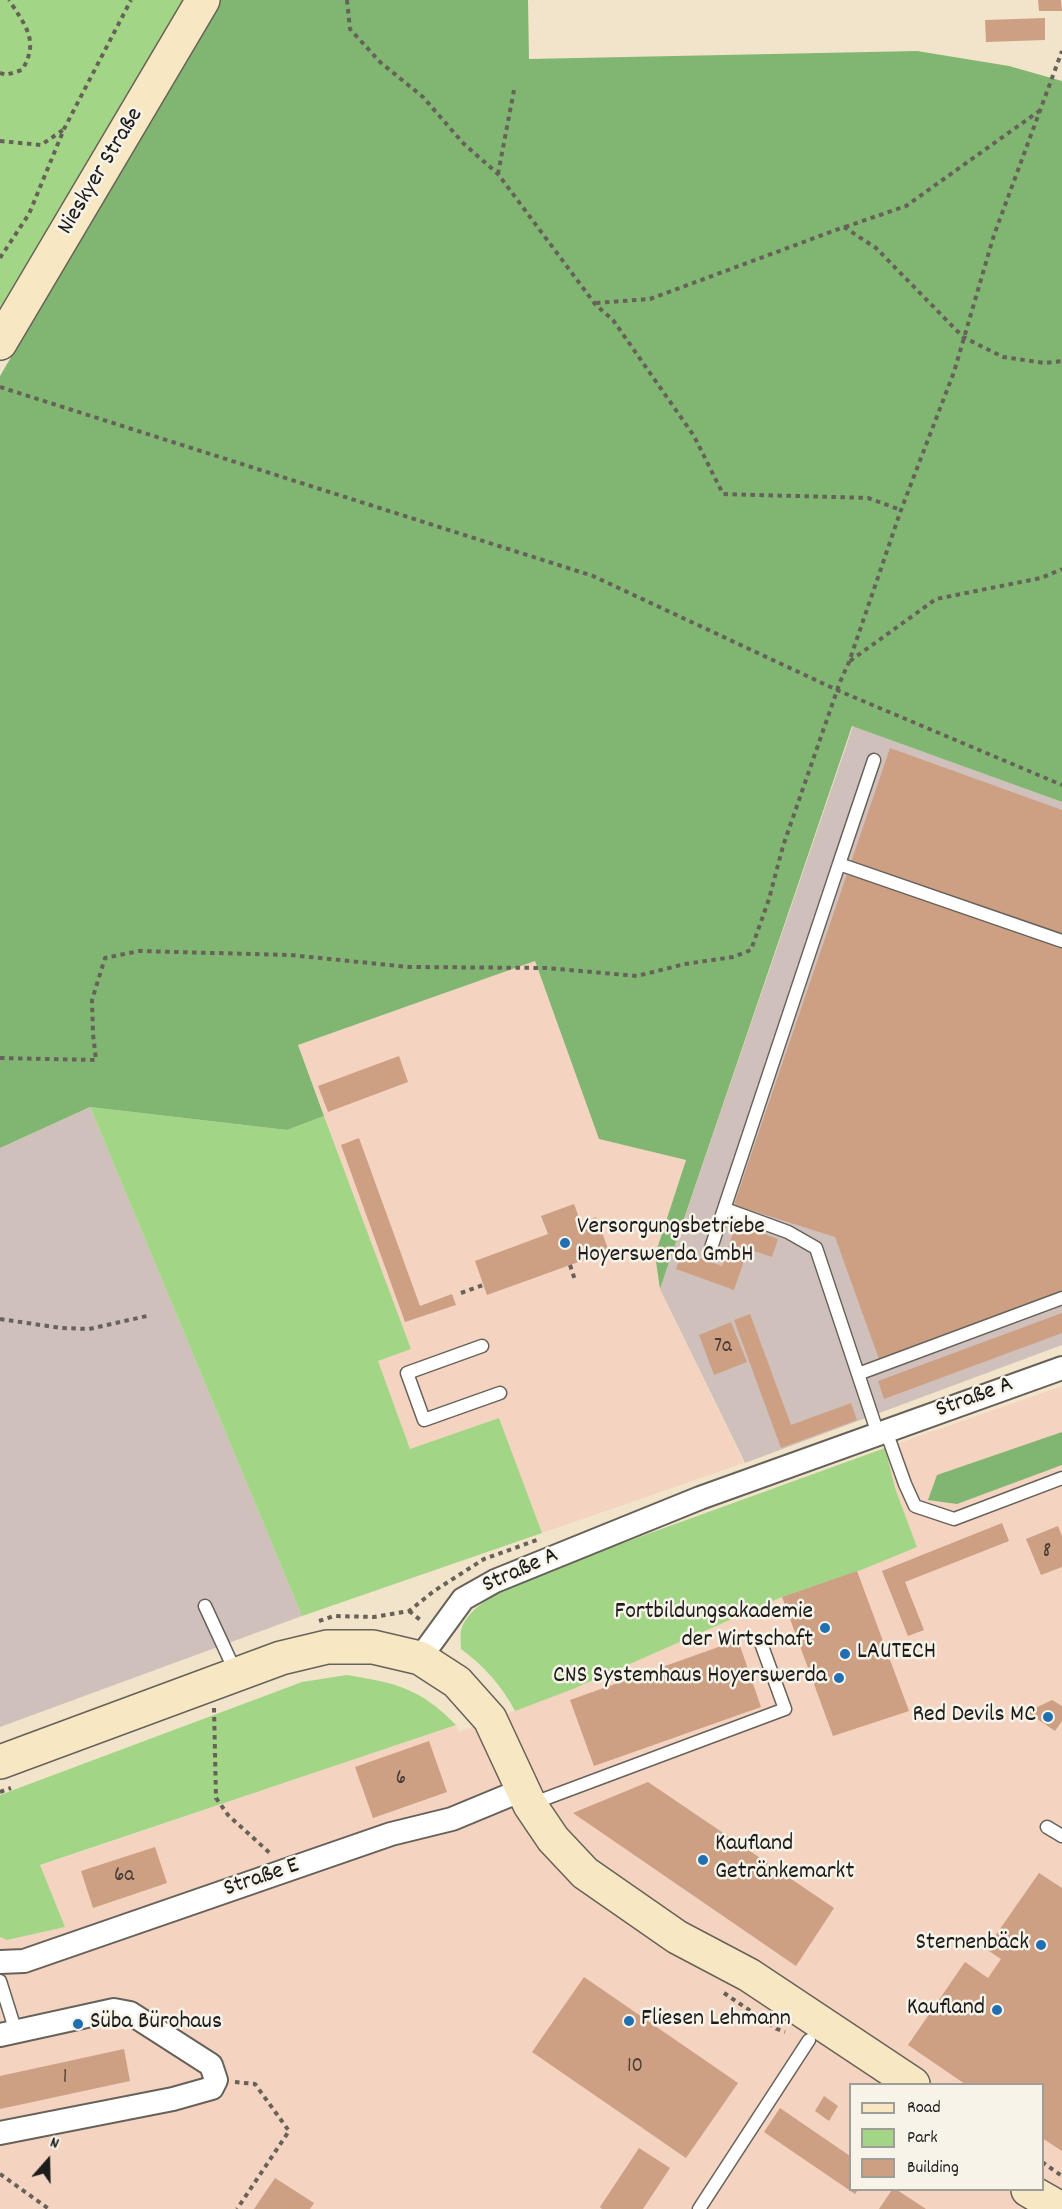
<!DOCTYPE html>
<html>
<head>
<meta charset="utf-8">
<style>
	body { margin:0 }
	#map { position:relative; width:1062px; height:2209px; overflow:hidden; background:#f1e4ca; font-family:Dekko,sans-serif }
	canvas { display:block }
	.legend { position:absolute; left:849px; top:2083px; width:195px; height:108px; box-sizing:border-box; background:#f7f3e8; border:2px solid #9f9d96; margin:0; padding:8px 10px; list-style:none; font-size:18px; color:#1c1c1c }
	.legend li { display:flex; align-items:center; gap:12px; height:30px }
	.legend b { width:30px; border:2px solid #9f9d96 }
	.north { position:absolute; left:18px; top:2131px; width:60px; height:60px; -webkit-text-stroke:4px #f7f3e8; paint-order:stroke; rotate:20deg; font-size:16px; font-weight:700; line-height:24px; text-align:center; color:#1c1c1c }
	.north::after { content:''; display:block; margin:auto; width:21px; height:27px; background:#1c1c1c; clip-path:polygon(50% 0,100% 100%,50% 72%,0 100%) }
</style>
</head>
<body>
<div id="map">
<canvas width="1062" height="2209"></canvas>
<ul class="legend">
<li><b style="height:8px;background:#f7e8c3"></b>Road</li>
<li><b style="height:16px;background:#a2d585"></b>Park</li>
<li><b style="height:16px;background:#cd9f83"></b>Building</li>
</ul>
<div class="north">N</div>
</div>
<script>
const c = document.querySelector('canvas').getContext('2d');
c.lineJoin = 'round';
function fillPath(path, color) {
  c.fillStyle = color;
  c.fill(path, 'evenodd');
}
function stroke(path, color, width, dash) {
  c.strokeStyle = color;
  c.lineWidth = width;
  c.lineCap = dash ? 'butt' : 'round';
  c.setLineDash(dash || []);
  c.stroke(path);
}
function label(font, color, halo, rows, align = 'center') {
  c.font = font + ' Dekko,sans-serif';
  c.lineWidth = 5;
  c.setLineDash([]);
  c.textBaseline = 'middle';
  c.strokeStyle = halo;
  c.fillStyle = color;
  for (const [text, x, y, turn = 0] of rows) {
    c.save();
    c.translate(x, y);
    c.rotate((+turn || 0) * Math.PI / 180);
    c.textAlign = isNaN(turn) ? turn : align;
    if (halo) c.strokeText(text, 0, 0);
    c.fillText(text, 0, 0);
    c.restore();
  }
}
fillPath(new Path2D(`
	M535 961 599 1139 686 1160 655 1255 660 1289 744 1463 542 1533 499 1418 410 1449 378 1361 411 1349 298 1045Z
	M1062 1386V2209H0V1937L7 1940 65 1927 39 1866 456 1725 459 1732 573 1689 782 1597 857 1571 917 1547 895 1488 885 1448ZM850 2084H1042V2190H850Z`), '#f4d3c0');
fillPath(new Path2D(`
	M853 726 1062 802V1345L745 1463 660 1289Z
	M90 1107 302 1616 0 1727V1148Z`), '#d0c0bc');
fillPath(new Path2D(`
	M0 0H184L0 314Z
	M90 1107 287 1130 324 1116 411 1349 378 1361 410 1449 499 1418 542 1533 302 1616Z
	M885 1448 895 1488 917 1547 861 1570 782 1597 573 1689 515 1711C502 1686 484 1666 461 1649 461 1643 460 1635 461 1630 469 1600 526 1580 551 1569Z
	M347 1675C396 1683 420 1688 456 1725L40 1865 65 1927 7 1940 0 1937V1795L302 1682Z`), '#a2d585');
fillPath(new Path2D(`
	M220 0H528L529 59 917 51 1009 66 1062 81V802L852 726 660 1289 655 1255 686 1160 599 1139 535 961 298 1045 324 1116 287 1130 90 1107 0 1148V376Z
	M1062 1432V1465L957 1504 928 1500 937 1475Z`), '#81b672');
fillPath(new Path2D(`
	M1038 0H1061L1062 11H1039Z
	M1045 18V40L986 42 985 20Z
	M890 748 1062 810V1291L879 1359 835 1237 734 1205Z
	M399 1056 408 1082 328 1112 318 1086Z
	M359 1138 420 1306 452 1294 456 1305 405 1322 341 1145Z
	M574 1204 581 1223 596 1217 609 1251 487 1295 475 1261 548 1234 541 1216Z
	M736 1224 778 1239 772 1257 748 1249 734 1290 676 1269 682 1252 722 1266Z
	M1062 1313V1333L884 1399 878 1381Z
	M750 1314 791 1425 851 1403 857 1420 781 1448 734 1320Z
	M731 1322 747 1362 714 1375 699 1335Z
	M1002 1523 1009 1541 905 1582 924 1630 908 1636 882 1571Z
	M1058 1526 1062 1536V1567L1041 1575 1026 1539Z
	M857 1571 909 1711 833 1736 782 1597Z
	M738 1640 761 1707 594 1766 570 1700Z
	M1052 1700 1062 1706V1721L1055 1731 1027 1712Z
	M429 1741 447 1792 373 1818 355 1767Z
	M648 1782 834 1908 796 1966 573 1813Z
	M155 1847 167 1883 93 1908 81 1871Z
	M1039 1873 1062 1888V2151L1042 2138V2084H965L908 2045 965 1962 988 1978 1001 1959 986 1949Z
	M584 1977 738 2083 686 2158 532 2052Z
	M124 2049 130 2081 0 2109V2076Z
	M824 2096 838 2106 829 2121 815 2111Z
	M780 2108 850 2156V2190H858L855 2194 764 2132Z
	M639 2148 670 2168 643 2209H602L600 2207Z
	M275 2178 314 2203 310 2209H254Z
	M892 2190H897L926 2209H879Z`), '#cd9f83');
const lane = new Path2D(`
	M839 864 874 760
	M725 1209 788 1232 816 1248 878 1434
	M711 1248 839 864 1062 941
	M482 1346 407 1373 424 1420 500 1393
	M858 1374 1062 1298
	M886 1431 905 1484 915 1506 954 1519 1062 1478
	M205 1606 236 1673
	M531 1804 785 1709 762 1646
	M1047 1827 1062 1836
	M0 1981 16 2032
	M699 2209 809 2040`);
const street = new Path2D(`
	M420 1658 463 1599 495 1581 700 1498 1062 1368
	M0 1962 24 1961 391 1834 452 1819 522 1790
	M0 2035 114 2010 130 2013 211 2065 216 2080 212 2088 173 2099 0 2133`);
const secondary = new Path2D(`
	M0 343 203 0
	M0 1762 281 1658 327 1647H373L420 1658 457 1682 490 1719 530 1805 553 1839 585 1873 677 1937 749 1975 913 2084
	M1028 2190 1061 2209`);
stroke(lane, '#676259', 15);
stroke(street, '#676259', 26);
stroke(secondary, '#676259', 36);
stroke(new Path2D(`
	M347 0 350 29 380 62 423 97 463 143 498 174 595 304 613 320 694 436 723 494 868 498 901 510
	M0 73 6 75 22 70C40 41 25 25 9 0
	M0 141 41 145 63 130
	M498 174 514 90
	M845 227 906 206 1042 109
	M0 258 29 214 64 129 131 0
	M596 303 650 299 844 227 876 248 963 337 1003 357 1045 363 1062 361
	M0 387 593 576 837 690 1062 785
	M850 661 936 599 1041 578 1062 569
	M0 1058 96 1060 93 1034 92 1000 105 958 139 951 290 955 409 967 547 968 637 976 685 964 733 957 751 950 769 899 783 846 840 682 849 662 901 510 954 372 994 235 1062 51
	M570 1265 575 1280
	M461 1293 483 1285
	M0 1319 61 1328 89 1329 147 1316
	M409 1611 423 1622
	M319 1621 334 1616 374 1617 409 1611 434 1591 484 1559 537 1540
	M214 1708 216 1798 228 1815 272 1855
	M0 1792 11 1788
	M724 1993 777 2029 785 2032
	M235 2082 255 2084 289 2131 237 2209
	M1042 2162 1062 2176
	M0 2174 49 2209`), '#676259', 4, [4.5, 4.5]);
stroke(lane, '#fff', 12);
stroke(street, '#fff', 22);
stroke(secondary, '#f7e8c3', 33);
for (const [x, y, r, color] of [
	[565,1243,6,"#1f6fb2"],
	[825,1628,6,"#1f6fb2"],
	[845,1654,6,"#1f6fb2"],
	[839,1678,6,"#1f6fb2"],
	[1048,1717,6,"#1f6fb2"],
	[703,1860,6,"#1f6fb2"],
	[1041,1945,6,"#1f6fb2"],
	[997,2010,6,"#1f6fb2"],
	[629,2021,6,"#1f6fb2"],
	[78,2024,6,"#1f6fb2"]
]) {
  const dot = new Path2D();
  dot.arc(x, y, r, 0, 2 * Math.PI);
  c.fillStyle = color;
  c.fill(dot);
  stroke(dot, '#f7f3e8', 2);
}
label('21px', '#483d36', null, [
	["7a",723,1348],
	["8",1047,1553],
	["6",401,1780],
	["6a",124,1877],
	["10",635,2068],
	["1",65,2079]
]);
label('24px', '#1c1c1c', '#f7f3e8', [
	["Nieskyer Straße",102,172,-59],
	["Straße A",975,1399,-20],
	["Straße A",521,1572,-24],
	["Straße E",262,1879,-19]
]);
label('24px', '#1c1c1c', '#f7f3e8', [
	["Versorgungsbetriebe",577,1229],
	["Hoyerswerda GmbH",577,1257],
	["Fortbildungsakademie",813,1614,"right"],
	["der Wirtschaft",813,1642,"right"],
	["LAUTECH",857,1654],
	["CNS Systemhaus Hoyerswerda",827,1678,"right"],
	["Red Devils MC",1036,1717,"right"],
	["Kaufland",715,1846],
	["Getränkemarkt",715,1874],
	["Sternenbäck",1029,1945,"right"],
	["Kaufland",985,2010,"right"],
	["Fliesen Lehmann",641,2021],
	["Süba Bürohaus",90,2024]
], 'left');
</script>
</body>
</html>
